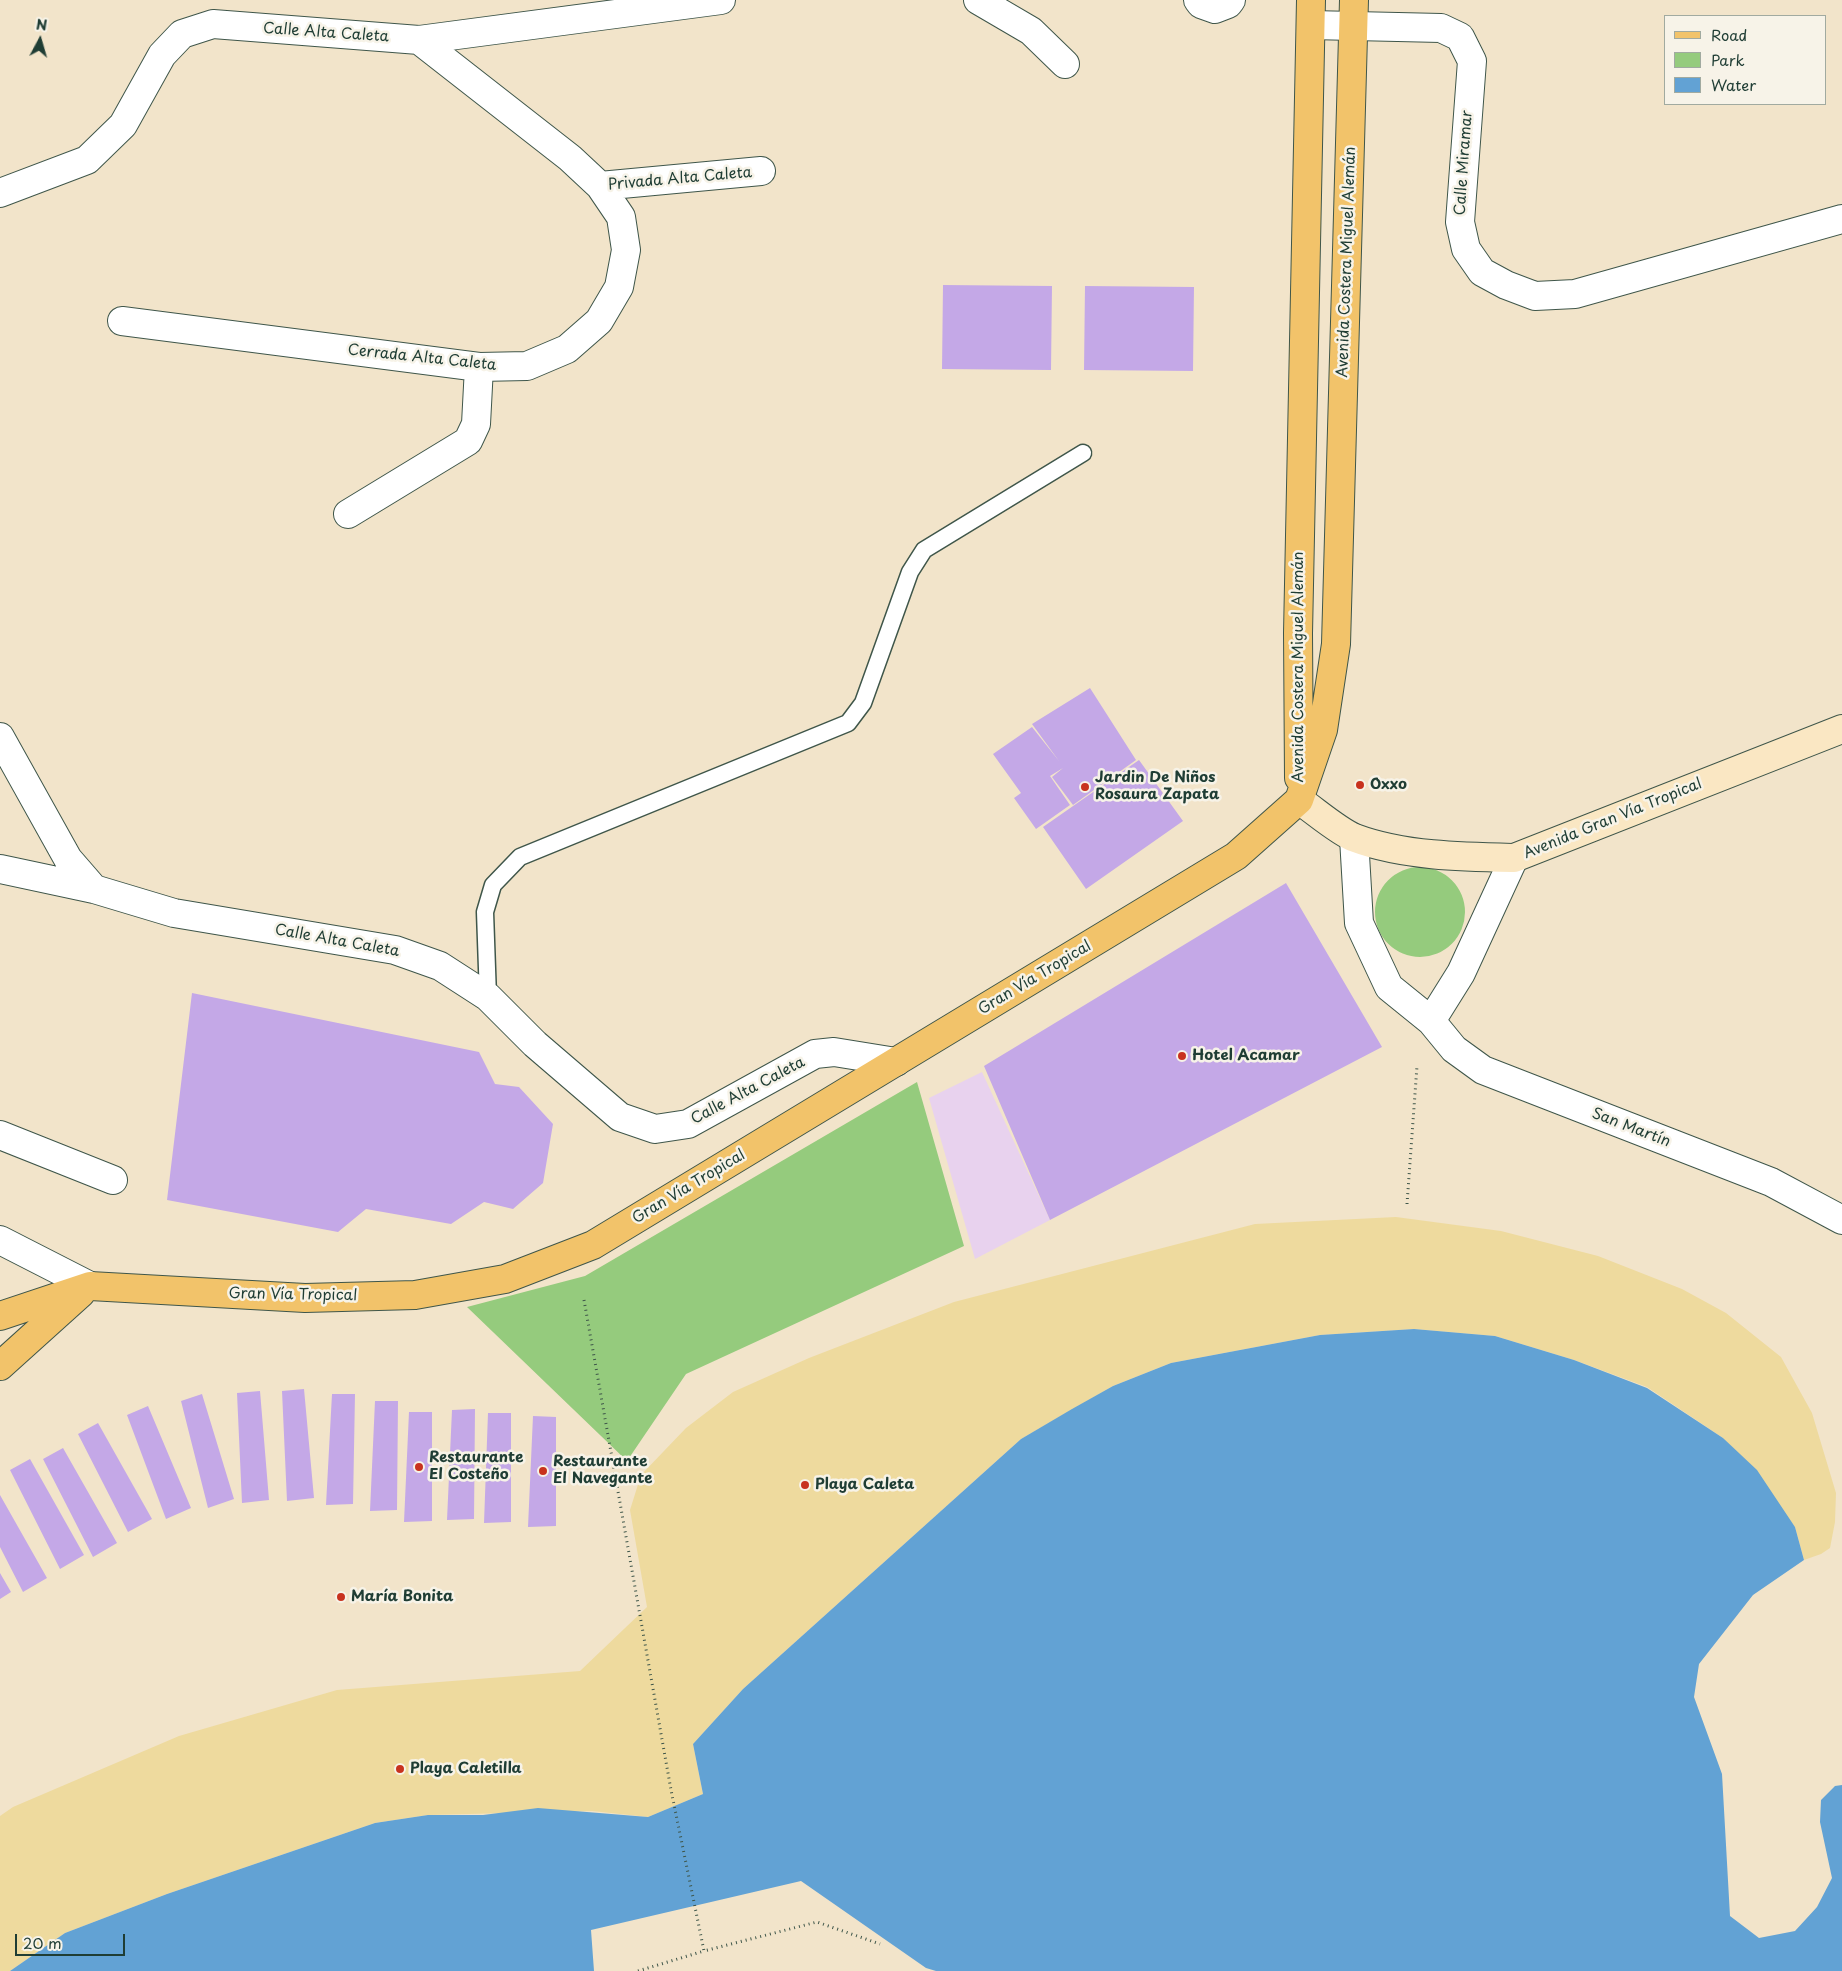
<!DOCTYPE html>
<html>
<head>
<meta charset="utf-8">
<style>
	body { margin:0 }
	#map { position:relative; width:1842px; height:1971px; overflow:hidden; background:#f2e4ca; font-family:"Playpen Sans",sans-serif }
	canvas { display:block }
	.legend { position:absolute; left:1664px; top:15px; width:162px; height:90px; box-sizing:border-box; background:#f7f3e8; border:1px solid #a1aaa0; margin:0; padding:6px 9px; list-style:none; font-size:15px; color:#1f3d34 }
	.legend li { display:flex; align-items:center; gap:10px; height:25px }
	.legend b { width:25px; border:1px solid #a1aaa0 }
	.north { position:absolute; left:15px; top:15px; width:50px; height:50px; -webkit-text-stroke:4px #f7f3e8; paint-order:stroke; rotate:6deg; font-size:14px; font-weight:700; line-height:20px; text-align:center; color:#1f3d34 }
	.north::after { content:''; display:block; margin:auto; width:18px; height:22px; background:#1f3d34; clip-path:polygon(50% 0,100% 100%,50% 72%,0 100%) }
	.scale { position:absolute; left:15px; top:1934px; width:110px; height:22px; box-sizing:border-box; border:2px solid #1f3d34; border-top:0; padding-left:6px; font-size:15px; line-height:18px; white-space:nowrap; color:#1f3d34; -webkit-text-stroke:4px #f7f3e8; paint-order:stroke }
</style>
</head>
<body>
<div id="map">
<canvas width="1842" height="1971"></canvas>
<ul class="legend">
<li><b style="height:6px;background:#f2c36a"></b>Road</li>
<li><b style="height:14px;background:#95cb7d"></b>Park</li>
<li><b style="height:14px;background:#62a2d4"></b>Water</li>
</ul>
<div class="north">N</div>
<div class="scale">20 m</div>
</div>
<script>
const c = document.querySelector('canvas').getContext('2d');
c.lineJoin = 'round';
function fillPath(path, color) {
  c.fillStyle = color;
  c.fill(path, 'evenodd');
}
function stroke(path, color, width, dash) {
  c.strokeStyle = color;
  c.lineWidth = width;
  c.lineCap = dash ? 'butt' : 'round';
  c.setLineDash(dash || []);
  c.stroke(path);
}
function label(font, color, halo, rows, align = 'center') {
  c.font = font + ' "Playpen Sans",sans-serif';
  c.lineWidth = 5;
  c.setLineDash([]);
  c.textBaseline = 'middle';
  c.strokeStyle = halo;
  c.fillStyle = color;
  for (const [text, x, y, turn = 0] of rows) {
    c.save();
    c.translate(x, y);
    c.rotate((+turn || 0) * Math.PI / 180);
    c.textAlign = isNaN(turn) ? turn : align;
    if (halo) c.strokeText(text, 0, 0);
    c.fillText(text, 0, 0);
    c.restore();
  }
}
fillPath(new Path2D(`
	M982 1072 1050 1220 975 1259 929 1098Z`), '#e8d2ee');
fillPath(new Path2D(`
	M1375 912a45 45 0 1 1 90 0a45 45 0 1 1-90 0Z
	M917 1082 964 1246 686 1374 627 1461 467 1307 585 1276Z`), '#95cb7d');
fillPath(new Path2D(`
	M1396 1217 1501 1231 1598 1256 1682 1289 1726 1313 1781 1357 1812 1413 1836 1493 1835 1522 1830 1548 1821 1554 1804 1560 1795 1527 1723 1438 1647 1387 1574 1360 1495 1336 1414 1329 1320 1335 1171 1363 1113 1386 1021 1439 743 1689 693 1744 703 1794 648 1817 592 1811 428 1815 375 1823 167 1894 65 1933 10 1971H0V1816L13 1807 179 1736 337 1690 580 1671 647 1607 630 1510 641 1475 686 1428 733 1392 809 1358 954 1302 1255 1224Z`), '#eeda9e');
fillPath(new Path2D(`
	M1414 1329 1495 1336 1574 1360 1647 1388 1723 1438 1757 1470 1795 1527 1804 1560 1753 1595 1699 1664 1694 1697 1722 1774 1730 1916 1759 1938 1795 1931 1817 1907 1832 1878 1820 1822 1821 1800 1835 1786 1842 1785V1971H936L926 1968 801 1881 591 1930 594 1971H10L65 1933 167 1894 375 1823 428 1815H483L538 1808 648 1817 703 1794 693 1744 743 1689 1021 1439 1072 1409 1113 1386 1171 1363 1320 1335Z`), '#62a2d4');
fillPath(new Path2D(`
	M943 285 1052 286 1051 370 942 369Z
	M1085 286 1194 287 1193 371 1084 370Z
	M1090 688 1136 760 1073 805 1052 777 1063 768 1050 776 1070 805 1036 829 1014 798 1021 793 993 754 1032 727 1059 761 1032 724Z
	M1139 760 1183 821 1086 889 1043 827Z
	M1286 883 1382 1047 1050 1220 984 1066Z
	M192 993 479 1052 495 1084 519 1087 553 1124 543 1183 513 1209 484 1202 451 1224 366 1209 338 1232 167 1200Z
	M304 1389 314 1498 287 1501 282 1391Z
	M260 1391 269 1500 242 1503 237 1393Z
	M202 1394 234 1499 208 1508 181 1401Z
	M332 1394H355L353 1504 326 1505Z
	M375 1401H398L397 1510 370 1511Z
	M148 1406 191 1508 166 1519 127 1415Z
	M475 1409 474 1519 447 1520 452 1410Z
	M409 1412H432V1521L404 1522Z
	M488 1413H511V1522L484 1523Z
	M533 1416 556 1417V1526L528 1527Z
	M98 1423 152 1519 128 1532 78 1434Z
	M63 1448 117 1543 93 1557 43 1459Z
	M30 1459 84 1555 60 1569 10 1470Z
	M0 1495 47 1578 23 1592 0 1547Z
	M0 1573 11 1592 0 1599Z`), '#c4a8e7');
const lane = new Path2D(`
	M488 997 485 912 493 885 520 857 848 723 863 703 910 572 924 550 1083 453`);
const street = new Path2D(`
	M978 0 1031 31 1065 64
	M1198 0 1201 4 1215 9 1228 4 1231 0
	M1311 25 1441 28 1460 37 1472 61 1460 222 1466 249 1482 272 1506 285 1535 296 1575 294 1842 219
	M600 186 761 171
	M0 193 87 160 123 125 162 55 182 34 213 24 419 40 721 0
	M122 321 479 367 527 366 567 349 599 321 619 287 626 250 621 217 600 186 570 158 419 40
	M348 514 468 441 476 424 479 367
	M0 737 68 859 94 889
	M1354 838 1359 923 1389 987 1431 1021 1454 1049 1483 1070 1771 1182 1842 1220
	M0 869 94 889 174 913 395 950 440 966 488 997 535 1044 620 1117 655 1129 688 1124 815 1054 834 1052 896 1062
	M1431 1021 1461 973 1514 858
	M0 1135 113 1180
	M0 1240 90 1286`);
const secondary = new Path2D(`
	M1299 800C1314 810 1339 832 1355 838 1403 856 1463 857 1514 858L1842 729`);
const primary = new Path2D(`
	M1299 778 1298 633 1311 0
	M0 1316 90 1286 305 1298 415 1295 505 1279 593 1245 1236 856 1299 800 1323 730 1336 644 1354 0
	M0 1366 81 1293`);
stroke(lane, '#3f564a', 19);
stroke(street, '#3f564a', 30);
stroke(secondary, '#3f564a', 30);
stroke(primary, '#3f564a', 30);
stroke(new Path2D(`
	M1407 1204 1417 1066
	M584 1300 671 1790 704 1951 817 1922 880 1944
	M638 1971 704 1951`), '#3f564a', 3, [1, 4]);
stroke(lane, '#fff', 16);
stroke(street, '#fff', 28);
stroke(secondary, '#fae7c3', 28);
stroke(primary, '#f2c36a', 28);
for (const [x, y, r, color] of [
	[1360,785,5,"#c8321e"],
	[1085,787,5,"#c8321e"],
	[1182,1056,5,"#c8321e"],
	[419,1467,5,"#c8321e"],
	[543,1471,5,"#c8321e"],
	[805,1485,5,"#c8321e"],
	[341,1597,5,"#c8321e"],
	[400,1769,5,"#c8321e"]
]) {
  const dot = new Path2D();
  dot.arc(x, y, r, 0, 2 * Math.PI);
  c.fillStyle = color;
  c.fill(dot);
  stroke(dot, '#f7f3e8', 2);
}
label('15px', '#1f3d34', '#f7f3e8', [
	["Calle Alta Caleta",326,33,4],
	["Calle Miramar",1464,163,-86],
	["Privada Alta Caleta",680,179,-5],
	["Avenida Costera Miguel Alemán",1347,262,-88],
	["Cerrada Alta Caleta",422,358,6],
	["Avenida Costera Miguel Alemán",1299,667,-90],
	["Avenida Gran Vía Tropical",1613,819,-22],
	["Calle Alta Caleta",337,941,10],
	["Gran Vía Tropical",1035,978,-31],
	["Calle Alta Caleta",748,1091,-28],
	["San Martín",1631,1128,21],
	["Gran Vía Tropical",689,1187,-31],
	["Gran Vía Tropical",293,1295,1]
]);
label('bold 15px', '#1f3d34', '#f7f3e8', [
	["Jardin De Niños",1095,778],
	["Rosaura Zapata",1095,795],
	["Oxxo",1370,785],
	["Hotel Acamar",1192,1056],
	["Restaurante",429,1458],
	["El Costeño",429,1475],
	["Restaurante",553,1462],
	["El Navegante",553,1479],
	["Playa Caleta",815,1485],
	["María Bonita",351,1597],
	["Playa Caletilla",410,1769]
], 'left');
</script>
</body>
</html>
